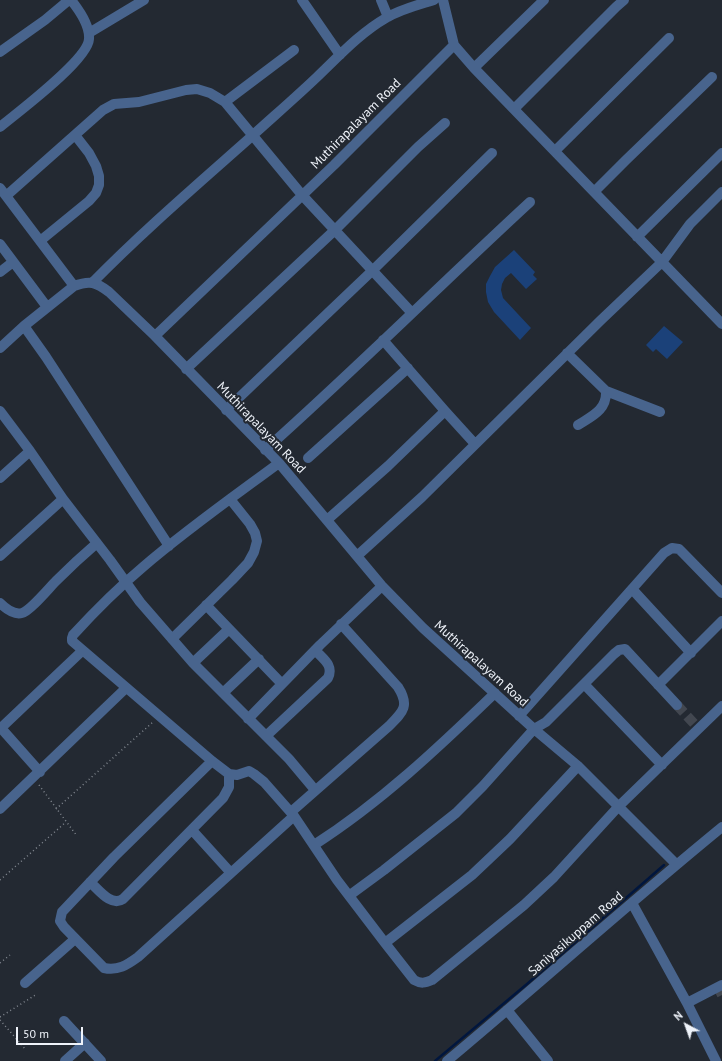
<!DOCTYPE html>
<html>
<head>
<meta charset="utf-8">
<style>
	body { margin:0 }
	#map { position:relative; width:722px; height:1061px; overflow:hidden; background:#232932; font-family:"PT Sans",sans-serif }
	canvas { display:block }
	.north { position:absolute; left:666px; top:1005px; width:40px; height:40px; -webkit-text-stroke:3px #232932; paint-order:stroke; rotate:319deg; font-size:11px; font-weight:700; line-height:16px; text-align:center; color:#eff3fa }
	.north::after { content:''; display:block; margin:auto; width:14px; height:18px; background:#eff3fa; clip-path:polygon(50% 0,100% 100%,50% 72%,0 100%) }
	.scale { position:absolute; left:16px; top:1027px; width:67px; height:18px; box-sizing:border-box; border:2px solid #eff3fa; border-top:0; padding-left:5px; font-size:12px; line-height:14px; white-space:nowrap; color:#eff3fa; -webkit-text-stroke:3px #232932; paint-order:stroke }
</style>
</head>
<body>
<div id="map">
<canvas width="722" height="1061"></canvas>
<div class="north">N</div>
<div class="scale">50 m</div>
</div>
<script>
const c = document.querySelector('canvas').getContext('2d');
c.lineJoin = 'round';
function stroke(path, color, width, dash) {
  c.strokeStyle = color;
  c.lineWidth = width;
  c.lineCap = dash ? 'butt' : 'round';
  c.setLineDash(dash || []);
  c.stroke(path);
}
function fillPath(path, color) {
  c.fillStyle = color;
  c.fill(path, 'evenodd');
}
function label(font, color, halo, rows, align = 'center') {
  c.font = font + ' "PT Sans",sans-serif';
  c.lineWidth = 4;
  c.setLineDash([]);
  c.textBaseline = 'middle';
  c.strokeStyle = halo;
  c.fillStyle = color;
  for (const [text, x, y, turn = 0] of rows) {
    c.save();
    c.translate(x, y);
    c.rotate((+turn || 0) * Math.PI / 180);
    c.textAlign = isNaN(turn) ? turn : align;
    if (halo) c.strokeText(text, 0, 0);
    c.fillText(text, 0, 0);
    c.restore();
  }
}
stroke(new Path2D(`
	M435 1061 527 984 664 865`), '#00163e', 2.5);
fillPath(new Path2D(`
	M514 250 535 272 533 275 537 279 526 289 511 273 505 278 502 284 501 290 503 298 531 328 520 340 494 312 488 302 486 292V284L490 276 495 267Z
	M664 326 683 342 667 359 656 349 653 352 646 345Z`), '#1b4179');
stroke(new Path2D(`
	M677 705 699 729
	M718 987 722 995`), '#424750', 10, [10, 5]);
stroke(new Path2D(`
	M39 785 77 836
	M56 809 153 722
	M0 880 66 822
	M0 963 10 955
	M0 1017 37 994
	M0 1020 26 1050`), '#828890', 1.5, [1, 3]);
stroke(new Path2D(`
	M302 0 340 55
	M381 0 388 17
	M443 0 454 45 474 68 722 324
	M89 33 144 0
	M0 52 45 20 69 0
	M474 68 544 0
	M225 102 294 50
	M514 109 616 7 624 0
	M0 127C18 112 88 60 89 39 90 25 79 10 71 0
	M555 151 669 38
	M0 188 74 286
	M594 192 626 160 712 77
	M6 196 103 110 114 104 139 102 186 90 197 89 210 93 225 102 302 195 412 313
	M637 237 722 153
	M40 241 89 201 96 193 99 185V176L96 166 89 153 75 135
	M0 244 47 307
	M0 272 13 262
	M92 283C143 231 198 184 252 136 274 116 296 97 317 77 339 56 360 33 386 18 401 9 418 5 434 0
	M24 326 46 357 169 546
	M155 336 334 165 454 45
	M383 340 445 411 475 444
	M0 348 24 326 74 286C90 280 96 282 109 292L155 336 279 463 382 586 423 628 534 729 578 766 676 864
	M567 353 606 391 660 412
	M186 369 336 229 418 147 445 123
	M226 410 373 270 492 153
	M0 411 30 451 63 499 110 560 140 602 193 663 289 759 315 790
	M578 425C592 416 607 410 606 391
	M265 450C356 369 441 284 530 202
	M308 458 408 368
	M279 463C233 497 186 530 143 567 118 588 95 611 73 635L72 638V641L212 761 229 774 237 775 249 771 254 774 264 782 294 816 337 880 385 943 414 980C421 984 425 983 432 980L524 905 554 877 618 807 722 706
	M0 478 30 451
	M327 520 388 466 445 411
	M0 556 63 499
	M357 556 422 497 600 321 662 262 690 224 722 192
	M632 589 691 653
	M0 603C5 608 14 615 22 613 30 611 49 588 56 581 69 568 83 555 97 543
	M206 605 282 684
	M172 639 232 580 248 563 254 552 257 541 255 533 250 524 230 499
	M193 663 229 629
	M584 684 662 765
	M658 685 722 621
	M223 693 259 659
	M519 716 664 553 672 548 679 549 683 553 722 593
	M248 719 320 645 382 586
	M1 728 40 772
	M0 729 82 651
	M266 736 328 678C334 665 323 659 315 650
	M212 761 114 857 62 912 60 921 64 927 104 968C118 971 127 965 138 957L294 816
	M0 809 126 688
	M291 812 389 726C403 712 410 706 398 687L341 624
	M192 830 231 873
	M314 845C381 802 438 748 495 693
	M90 882C99 890 111 907 123 899L223 798 229 787V774
	M350 895 384 870 456 813 483 786 534 729 546 722 614 654 619 650 625 649 677 705
	M632 903 687 1003 716 1061
	M385 943 472 875 510 839 578 766
	M25 983 75 939
	M687 1003 722 985
	M507 1010 548 1061
	M64 1021 101 1061
	M65 1061 85 1043
	M447 1061C539 984 629 903 722 827`), '#48648d', 10);
label('13px', '#eff3fa', '#232932', [
	["Muthirapalayam Road",356,124,-45],
	["Muthirapalayam Road",261,428,46],
	["Muthirapalayam Road",481,664,42],
	["Saniyasikuppam Road",576,934,-41]
]);
</script>
</body>
</html>
